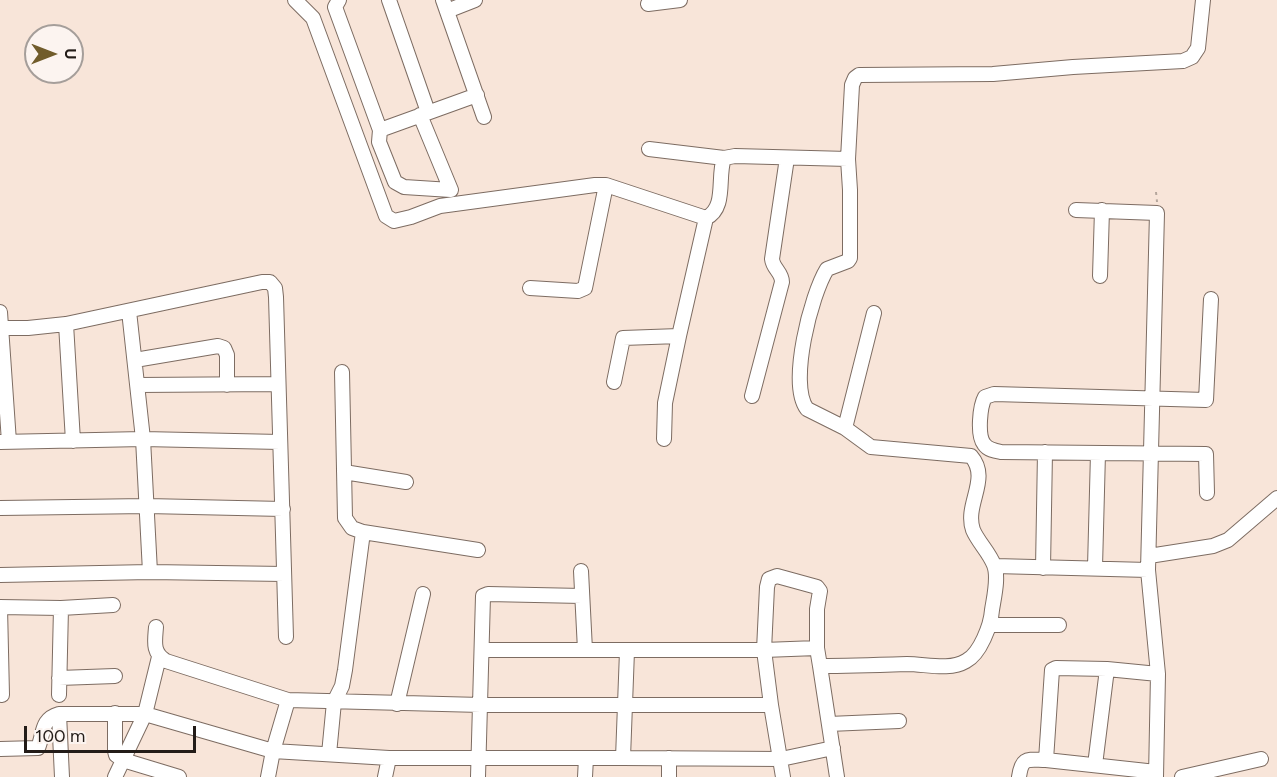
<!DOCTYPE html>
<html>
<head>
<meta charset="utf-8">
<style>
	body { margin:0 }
	#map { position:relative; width:1277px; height:777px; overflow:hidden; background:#f8e5d9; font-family:Figtree,sans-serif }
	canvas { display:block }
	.north { position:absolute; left:24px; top:24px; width:60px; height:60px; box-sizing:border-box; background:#fcf4f0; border:2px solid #a59e9a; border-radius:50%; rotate:90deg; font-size:16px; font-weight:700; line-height:24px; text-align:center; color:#231c18 }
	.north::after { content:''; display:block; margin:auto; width:21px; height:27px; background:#715c2b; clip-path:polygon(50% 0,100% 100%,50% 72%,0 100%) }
	.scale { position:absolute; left:24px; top:726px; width:172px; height:27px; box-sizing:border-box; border:3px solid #231c18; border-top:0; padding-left:8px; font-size:18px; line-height:21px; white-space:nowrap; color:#231c18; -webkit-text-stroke:4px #fcf4f0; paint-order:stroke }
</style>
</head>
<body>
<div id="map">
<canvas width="1277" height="777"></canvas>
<div class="north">U</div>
<div class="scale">100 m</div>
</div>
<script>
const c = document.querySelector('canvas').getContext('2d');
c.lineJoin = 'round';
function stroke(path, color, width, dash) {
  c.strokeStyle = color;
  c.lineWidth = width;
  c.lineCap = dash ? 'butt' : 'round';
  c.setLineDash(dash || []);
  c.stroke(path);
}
const minor = new Path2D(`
	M295 0 313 18 386 216 394 221 411 217 440 206 595 185H606L706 218C727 208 717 177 724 158L735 156 848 159 850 190V258L848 261 827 269C811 295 788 384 807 409L845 428 871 447 971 456C991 479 964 504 973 530 978 542 989 552 994 565 999 577 994 597 992 610 991 625 980 654 966 661 949 671 926 664 907 664 878 665 849 666 820 666L817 648
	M339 0 335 7 380 130 379 142 395 182 404 187 451 190 420 115
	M389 0 428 112
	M443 0 484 117
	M648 4 680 0
	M447 11 475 0
	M380 130 477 95
	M649 149 724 158
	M848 159 852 85 855 78 859 75 993 74 1073 67 1183 61 1192 57 1198 48 1203 0
	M1076 210 1157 213 1148 570 1158 674 1156 777
	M1100 276 1102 210
	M530 288 578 291 585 288 606 185
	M0 312 9 442
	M66 324 73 441
	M0 328H28L66 324 262 282H270L275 288 276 297 286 637
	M135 360 218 346 224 348 227 355V385
	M614 382 623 338 679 336 706 218
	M138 385 278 384
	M752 396 782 282C782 272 773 269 772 259L787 158
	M845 428 874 313
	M664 439 665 403 679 336
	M0 442 143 439 280 442
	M344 472 406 482
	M1207 493 1206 454 1001 452C995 451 988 450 984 444 977 435 980 406 985 397L994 394 1206 400 1211 299
	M0 508 147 506 283 509
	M363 532 478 550
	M1149 556 1213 546 1228 540 1277 498
	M995 566 1148 570
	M1095 567 1098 453
	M1043 568 1045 452
	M581 571 585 650
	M150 572 284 574
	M0 575 150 572 143 439 129 311
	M0 607 61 608 113 605
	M0 607 2 695
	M990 625H1059
	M156 627C155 641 152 653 166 661L288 700 481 705H771L783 777
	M482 650H764L767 587 769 579 777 576 817 587 820 591 817 609V648L764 650 771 705
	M627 651 623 758 781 759 833 748
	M820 666 837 777
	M59 678 115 676
	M59 695 61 608
	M397 704 423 594
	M115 713V751L116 755 123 760 179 777
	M59 714 62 777
	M829 724 899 721
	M0 749 38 748C44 733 41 719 59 714H145L273 751 389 758H623
	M329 754 334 702 342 686 345 670 363 532 352 528 345 518 342 372
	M1046 760 1156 772
	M1095 765 1107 669 1158 674
	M115 777 145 714 159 657
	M268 777 273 751 288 700
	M385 777 389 758
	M478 777 483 596 488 594 582 596
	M585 777 586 758
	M669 777V758
	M1019 777C1022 756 1028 760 1046 760L1052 670 1056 668 1107 669
	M1182 777 1261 759`);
stroke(minor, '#7d6c62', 16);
stroke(new Path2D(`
	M1156 192 1157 202`), '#b5a69c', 2, [3, 4.5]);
stroke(minor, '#fff', 14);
</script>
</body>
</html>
